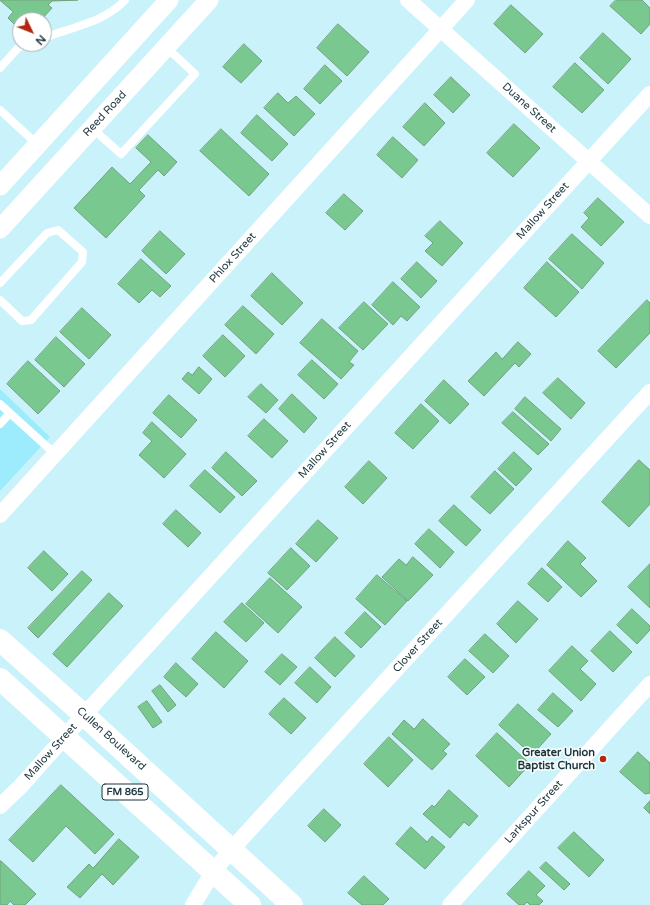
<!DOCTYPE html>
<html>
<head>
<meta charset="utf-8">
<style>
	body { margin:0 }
	#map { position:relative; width:650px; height:905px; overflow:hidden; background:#caf2fa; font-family:"Varela Round",sans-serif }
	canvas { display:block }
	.north { position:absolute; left:12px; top:12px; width:40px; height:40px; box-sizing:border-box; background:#fff; border:1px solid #a4afb1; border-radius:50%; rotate:133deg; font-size:11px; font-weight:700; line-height:16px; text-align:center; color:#1b373d }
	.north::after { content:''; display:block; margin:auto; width:14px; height:18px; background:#b3270e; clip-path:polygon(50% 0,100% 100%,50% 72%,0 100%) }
</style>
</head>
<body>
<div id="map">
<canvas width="650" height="905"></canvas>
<div class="north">N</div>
</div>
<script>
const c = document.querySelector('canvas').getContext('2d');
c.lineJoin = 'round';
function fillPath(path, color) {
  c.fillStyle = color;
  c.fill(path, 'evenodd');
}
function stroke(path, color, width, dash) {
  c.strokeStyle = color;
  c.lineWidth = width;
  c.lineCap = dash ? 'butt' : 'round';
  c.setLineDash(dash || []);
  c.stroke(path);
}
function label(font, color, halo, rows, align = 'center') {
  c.font = font + ' "Varela Round",sans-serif';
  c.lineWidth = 3;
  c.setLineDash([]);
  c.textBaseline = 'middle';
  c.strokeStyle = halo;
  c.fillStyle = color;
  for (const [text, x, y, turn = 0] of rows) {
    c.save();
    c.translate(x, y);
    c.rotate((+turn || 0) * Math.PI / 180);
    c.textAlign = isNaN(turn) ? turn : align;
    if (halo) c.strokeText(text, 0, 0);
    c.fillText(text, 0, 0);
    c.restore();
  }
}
fillPath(new Path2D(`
	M0 389 50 437 0 491Z`), '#9cecfd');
const building = new Path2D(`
	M0 0H78L52 1 48 5 52 8 41 20H38L32 16 29 20H20V30L8 18 13 12Z
	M616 0H642L650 8V24L641 34 610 6Z
	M511 5 543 34 525 53 494 24Z
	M338 24 369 52 347 76 317 48Z
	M603 33 631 59 608 84 580 58Z
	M244 44 262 61 241 83 223 67Z
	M575 63 604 90 582 113 553 87Z
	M325 65 342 81 320 104 304 89Z
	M451 77 470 95 453 113 434 95Z
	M278 93 288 103 296 96 315 114 294 136 264 108Z
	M425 103 445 123 424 146 403 127Z
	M257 115 288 144 272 161 241 133Z
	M514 124 540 148 513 177 487 153Z
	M221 129 269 174 249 196 200 151Z
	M148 135 177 162 164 176 158 170 139 190 145 196 106 238 74 208 112 167 130 184 151 162 136 148Z
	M393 137 418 160 402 178 377 155Z
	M344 194 363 211 345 230 326 213Z
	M598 198 624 222 601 246 581 227 589 218 584 213Z
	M440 221 463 243 442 266 425 251 433 243 425 236Z
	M160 231 185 254 166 274 142 251Z
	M572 234 604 263 582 289 549 259Z
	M141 259 171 286 160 297 152 290 139 303 118 284Z
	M417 262 437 281 421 298 401 279Z
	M547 262 579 292 556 317 524 288Z
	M272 273 303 303 282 325 251 296Z
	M393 282 420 307 407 321 401 316 393 325 372 305Z
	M647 300 650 303V333L616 368 598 351Z
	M364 302 388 324 363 350 339 328Z
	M243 306 274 334 256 354 225 325Z
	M82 308 111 335 89 359 60 332Z
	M322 319 358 351 349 362 354 365 341 379 300 343Z
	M223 335 245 356 225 377 203 356Z
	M56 337 85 364 64 387 35 360Z
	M518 342 531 354 519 367 515 363 484 396 468 381 496 352 502 359Z
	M312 360 338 384 324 399 298 375Z
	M28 361 60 391 38 414 7 384Z
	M199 367 212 379 199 394 182 379 188 372 192 375Z
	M558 378 585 403 571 419 543 393Z
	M444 380 469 404 450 424 425 401Z
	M261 384 278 400 266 413 248 397Z
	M292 394 317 418 304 433 279 409Z
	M169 395 197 420 181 438 153 413Z
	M525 397 561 429 551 441 515 409Z
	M421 404 439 421 413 449 395 433Z
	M513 412 549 444 538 455 502 423Z
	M264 419 288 441 272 458 248 436Z
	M152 422 186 454 164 478 139 455 152 441 143 433Z
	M226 452 257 481 242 496 212 468Z
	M514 452 532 469 516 486 498 469Z
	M639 460 650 470V504L629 527 602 502Z
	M369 461 387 478 363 504 345 487Z
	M205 470 235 497 220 513 190 486Z
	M495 471 514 489 490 514 471 497Z
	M454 505 481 530 466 546 439 521Z
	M176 510 201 533 188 547 163 524Z
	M318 520 338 538 316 562 296 544Z
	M429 529 454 552 440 568 415 544Z
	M568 541 586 558 580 564 597 581 581 597 547 565Z
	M291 548 310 566 287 590 268 573Z
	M44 551 68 574 52 591 28 568Z
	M413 557 433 575 408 601 382 577 399 559 406 565Z
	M650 564V608L628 587Z
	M542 568 562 587 548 602 528 584Z
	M82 571 92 580 38 638 28 628Z
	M377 575 407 601 385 625 356 599Z
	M270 578 302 607 278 633 246 604Z
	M109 593 123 606 67 667 53 654Z
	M518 601 538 619 516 643 497 624Z
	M242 603 264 623 246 642 224 622Z
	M632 609 650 626V630L637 644 617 625Z
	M365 612 381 627 361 648 345 633Z
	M610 631 632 652 613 672 591 651Z
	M216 632 248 661 224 688 192 659Z
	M485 634 509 656 493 673 469 651Z
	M335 637 355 656 335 677 315 658Z
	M572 646 588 661 580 669 596 684 581 701 549 671Z
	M282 654 297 667 280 685 265 672Z
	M465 659 485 677 467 695 448 677Z
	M176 663 198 684 186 697 164 677Z
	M310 667 331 687 317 703 295 683Z
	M160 685 176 705 168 712 152 691Z
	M553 693 573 711 558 727 538 710Z
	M284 698 306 718 291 734 269 714Z
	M147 701 162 722 153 728 138 707Z
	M518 704 551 734 532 755 499 725Z
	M423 719 450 744 443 751 447 754 432 770 392 734 404 720 414 729Z
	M497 733 530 764 509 787 476 756Z
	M389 737 413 760 388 787 364 764Z
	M638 752 650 763V793L645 794 620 772Z
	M61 785 114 834 95 854 66 826 33 862 9 840Z
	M449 790 478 816 469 826 464 822 450 838 423 814 432 805 434 807Z
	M650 801V814L644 808Z
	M324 809 341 825 325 842 308 826Z
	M411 827 427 842 432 836 445 847 425 869 396 844Z
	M574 832 604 860 589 877 558 848Z
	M119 839 139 857 113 885 102 874 80 898 67 887 89 864 93 868Z
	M1 861 36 894 25 905H14L10 901 7 905H0V863Z
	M546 862 570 884 564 890 540 868Z
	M529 871 545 886 536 895 543 901 539 905H530L527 902 524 905H519L507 894Z
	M364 876 389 899 383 905H362L348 893Z`);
fillPath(building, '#79c88f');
stroke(building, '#73a17f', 1);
stroke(new Path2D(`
	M44 38C71 27 104 23 125 0
	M0 68 18 48 28 44
	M0 110 38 145
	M92 128 121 154 195 74 166 47
	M0 283 47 233 58 230 83 252 82 262 31 320 22 321 0 300
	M0 404 55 454
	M0 424 10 413`), '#fff', 8);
stroke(new Path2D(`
	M408 0 650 216
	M0 515 467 0
	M0 806 21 786 84 715 650 94
	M193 905 213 872 231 850 650 392
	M450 905 650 684`), '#fff', 16);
stroke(new Path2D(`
	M0 186 169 0
	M0 229 209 0`), '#fff', 19);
stroke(new Path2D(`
	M0 640 84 715 292 905
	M0 679 250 905`), '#fff', 22);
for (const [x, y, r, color] of [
	[603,759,4,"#b3270e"]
]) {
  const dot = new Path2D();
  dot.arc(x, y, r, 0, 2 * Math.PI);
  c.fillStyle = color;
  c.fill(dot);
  stroke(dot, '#fff', 1.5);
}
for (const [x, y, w] of [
	[125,792,46]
]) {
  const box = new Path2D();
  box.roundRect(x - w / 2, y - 8, w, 16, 3);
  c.fillStyle = '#fff';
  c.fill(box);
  stroke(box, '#1b373d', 1);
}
label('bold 10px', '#1b373d', null, [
	["FM 865",125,792]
]);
label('11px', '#1b373d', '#fff', [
	["Duane Street",529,108,42],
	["Reed Road",105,114,-47],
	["Mallow Street",543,211,-48],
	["Phlox Street",233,258,-48],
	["Mallow Street",325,450,-48],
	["Clover Street",418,646,-48],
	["Cullen Boulevard",111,739,42],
	["Mallow Street",51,752,-48],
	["Larkspur Street",534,812,-48]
]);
label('bold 11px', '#1b373d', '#fff', [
	["Greater Union",595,753],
	["Baptist Church",595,766]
], 'right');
</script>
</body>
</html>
